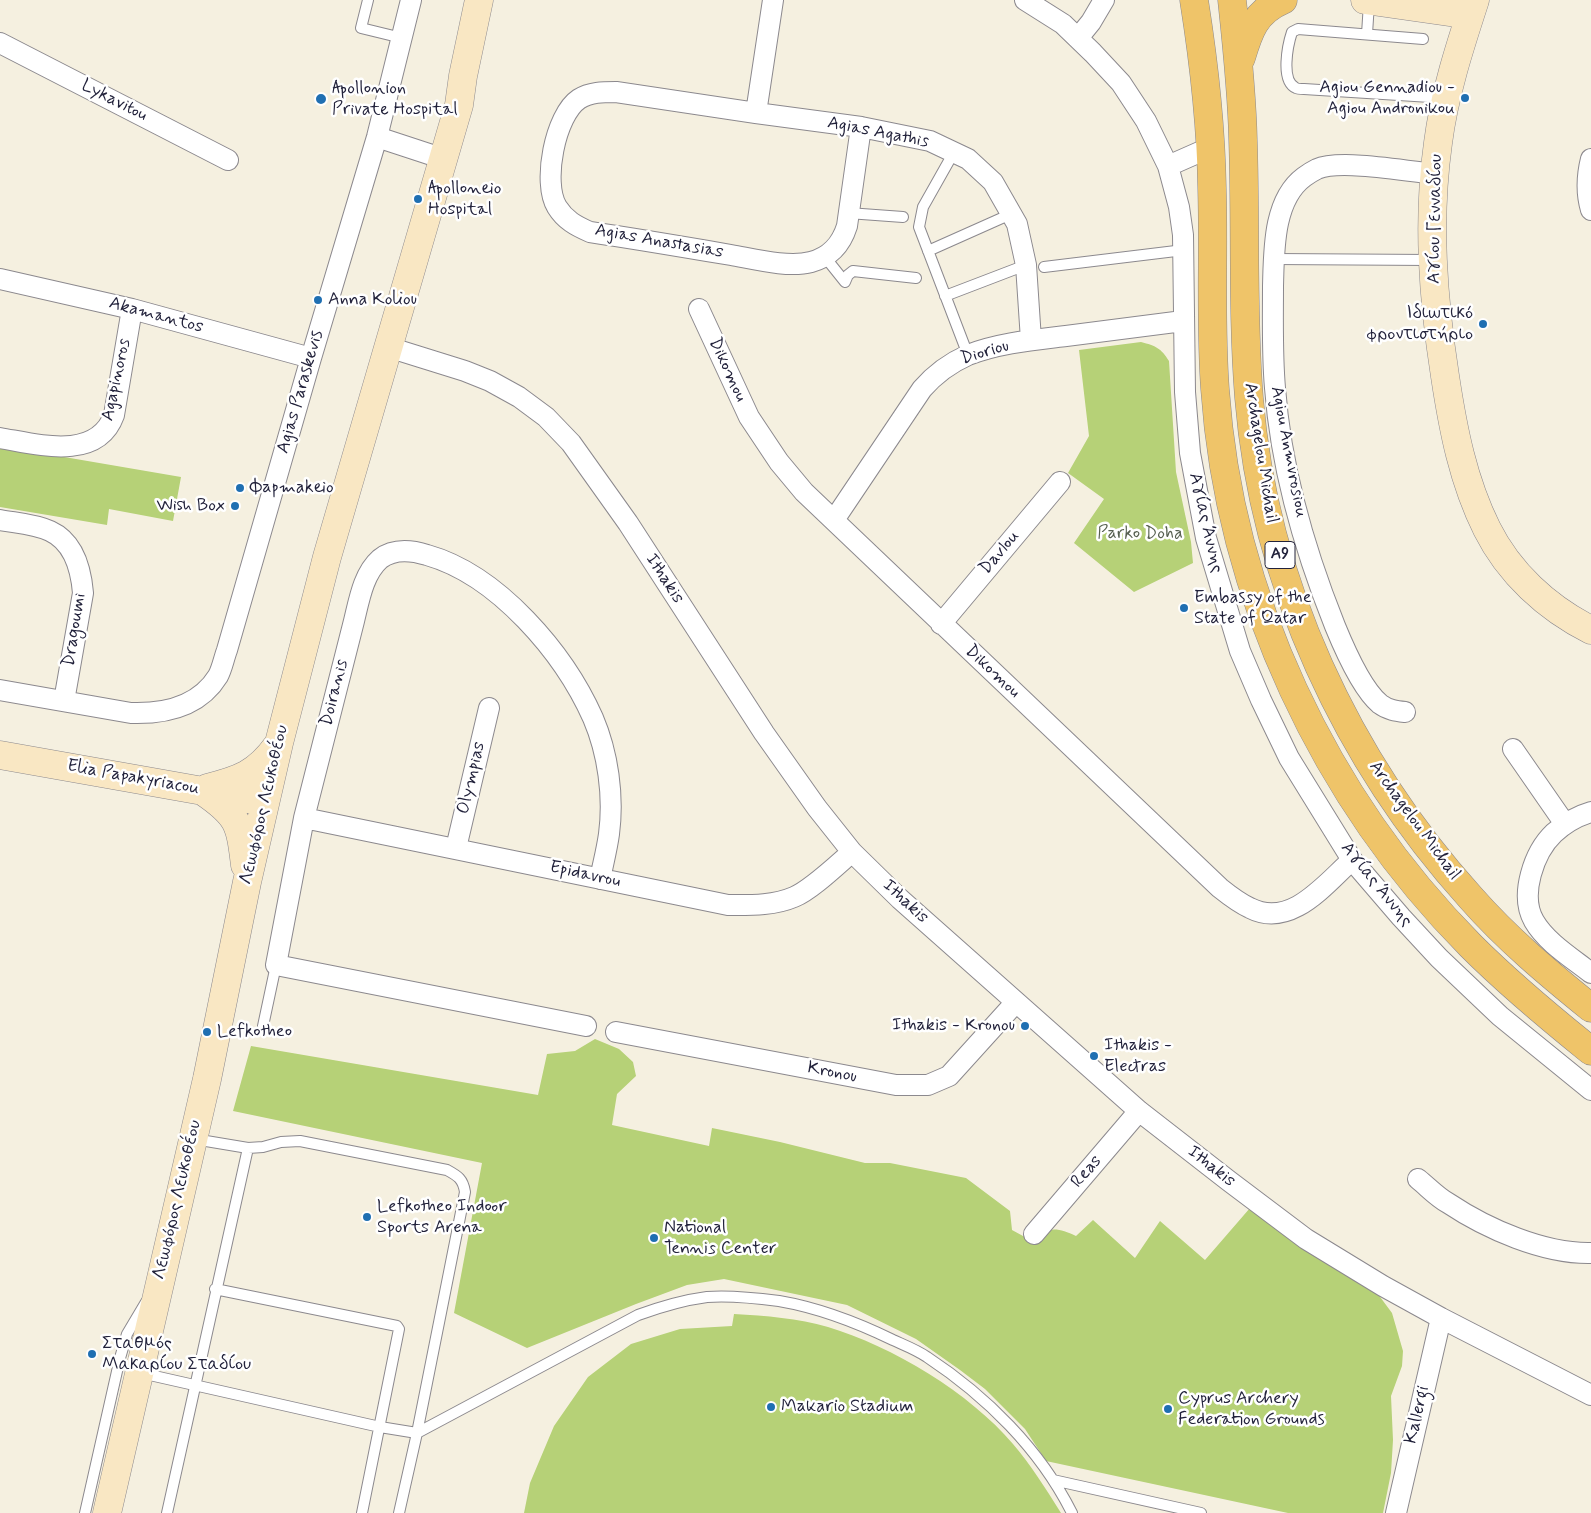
<!DOCTYPE html>
<html>
<head>
<meta charset="utf-8">
<style>
	body { margin:0 }
	canvas { display:block; background:#f5f0e0 }
</style>
</head>
<body>
<canvas width="1591" height="1513"></canvas>
<script>
const c = document.querySelector('canvas').getContext('2d');
c.lineJoin = 'round';
function fillPath(path, color) {
  c.fillStyle = color;
  c.fill(path, 'evenodd');
}
function stroke(path, color, width, dash) {
  c.strokeStyle = color;
  c.lineWidth = width;
  c.lineCap = dash ? 'butt' : 'round';
  c.setLineDash(dash || []);
  c.stroke(path);
}
function label(font, color, halo, rows, align = 'center') {
  c.font = font + ' Mynerve,sans-serif';
  c.lineWidth = 5;
  c.setLineDash([]);
  c.textBaseline = 'middle';
  c.strokeStyle = halo;
  c.fillStyle = color;
  for (const [text, x, y, turn = 0] of rows) {
    c.save();
    c.translate(x, y);
    c.rotate((+turn || 0) * Math.PI / 180);
    c.textAlign = isNaN(turn) ? turn : align;
    if (halo) c.strokeText(text, 0, 0);
    c.fillText(text, 0, 0);
    c.restore();
  }
}
fillPath(new Path2D(`
	M1141 342C1156 346 1161 348 1169 361L1176 472 1191 542 1193 563 1134 592 1074 543 1104 499 1068 473 1089 436 1079 350Z
	M0 446 181 477 173 521 109 509 107 525 0 507Z
	M595 1039 619 1049 633 1062 636 1076 617 1094 612 1125 709 1146 712 1128 780 1142 865 1163H890L966 1178 1010 1211 1012 1230 1034 1242C1047 1225 1058 1228 1076 1236L1093 1220 1135 1258 1160 1221 1205 1260 1250 1208 1372 1286 1392 1313 1403 1351 1402 1366 1391 1396 1393 1440 1391 1473 1383 1513H1288L1046 1461 1025 1429 985 1389 960 1370 916 1339 847 1305 724 1279 687 1285 636 1304 527 1348 454 1313 482 1163 233 1111 251 1046 538 1095 547 1054 575 1051Z
	M734 1314C766 1316 798 1318 828 1327 892 1346 970 1393 1013 1444 1031 1465 1046 1489 1061 1513H524L530 1483 554 1426 588 1377 631 1344 680 1329 732 1326Z`), '#b6d177');
const lane = new Path2D(`
	M368 0 361 28 402 38
	M1367 34 1369 3
	M1423 39 1298 29 1292 32C1288 44 1280 81 1296 88 1298 89 1301 89 1304 89L1446 98
	M954 152 923 207 919 227 968 355
	M848 213 903 217
	M928 251 1011 214
	M825 257 845 282 848 275 853 271 916 278
	M1274 259 1431 260
	M1044 267 1184 250
	M945 296 1026 265
	M263 1026 276 965
	M194 1139 248 1148 263 1147 281 1142 300 1141 447 1170C458 1176 463 1179 465 1192L417 1433 399 1513
	M215 1289 397 1326 399 1329 362 1513
	M141 1373 380 1427 417 1433 638 1315C660 1307 684 1300 707 1297 731 1295 756 1298 779 1301 820 1308 856 1322 893 1340 904 1345 917 1350 927 1357 986 1396 1040 1449 1072 1513
	M1053 1480 1201 1513
	M85 1513 120 1358 127 1334 146 1302
	M167 1513 248 1148`);
const street = new Path2D(`
	M1025 0 1063 24 1093 53 1121 83 1146 121 1168 166 1179 207 1183 235 1185 392 1190 453 1206 538 1240 651 1261 700 1289 758 1352 860 1401 917 1439 958 1500 1016 1591 1090
	M1078 38 1091 22 1104 0
	M0 43 228 160
	M756 113 773 0
	M861 127 847 226C841 245 830 257 811 262 788 268 754 259 731 255 684 247 637 239 590 232 576 226 565 220 557 207 542 183 555 115 579 99 590 92 603 92 616 92L756 113 861 127 930 141 968 159 993 182 1017 224 1026 265 1031 340
	M377 137 444 159
	M1591 159C1587 175 1586 193 1591 210
	M1168 166 1211 147
	M0 279 132 309 311 358
	M699 309 749 417 779 462 804 492 1220 888C1230 896 1239 903 1250 908 1291 929 1325 884 1352 860
	M388 347 465 371 490 381 519 397 546 417 571 443 628 523 764 733 817 808 852 852 900 899 1139 1111 1229 1181 1306 1239 1383 1286 1441 1318 1591 1395
	M0 438C36 444 97 462 114 415L132 309
	M0 520C16 523 35 524 50 531 74 542 81 569 83 593L64 701
	M834 520 922 389C935 374 950 363 968 355 999 343 1033 340 1066 336 1105 331 1144 326 1183 321
	M941 624 1060 482
	M0 690 131 713C163 714 199 707 218 676 222 669 224 658 227 650L311 358 377 137 411 0
	M1405 712C1396 711 1388 710 1380 704 1362 689 1344 648 1335 626 1305 551 1281 469 1275 388 1272 354 1273 320 1273 286 1274 251 1273 200 1304 177 1308 174 1313 171 1317 169 1339 159 1407 171 1434 174
	M1513 749 1565 824
	M1591 812C1577 816 1565 823 1554 833 1534 852 1519 895 1534 921 1546 942 1572 958 1591 973
	M304 818 728 905C749 905 773 906 794 897 811 890 837 865 852 852
	M456 848 489 708
	M586 1026 276 965 304 818 354 621C359 601 363 574 380 559 394 548 411 550 427 555 498 575 564 653 593 718 608 753 614 796 609 834 607 849 603 864 600 879
	M616 1032 896 1085H928L949 1076 1016 1002
	M1418 1179C1428 1187 1437 1197 1448 1203 1487 1229 1544 1254 1591 1253
	M1034 1234 1139 1111
	M1396 1513 1441 1318`);
const secondary = new Path2D(`
	M1365 0 1470 15
	M1475 0C1460 46 1444 95 1438 143 1427 221 1433 299 1445 376 1453 429 1463 481 1487 529 1509 573 1547 608 1591 630
	M0 755 265 802
	M207 788C239 780 257 774 277 746
	M204 792C239 816 240 824 245 865
	M107 1513 207 1079 247 882 279 743 327 557 459 105 463 76 479 0`);
const highway = new Path2D(`
	M1194 0C1204 63 1211 125 1212 188 1214 255 1210 322 1215 389 1229 596 1325 799 1471 946 1509 984 1550 1018 1591 1051
	M1232 0C1237 47 1242 93 1243 140 1246 226 1242 313 1249 398 1264 583 1347 761 1471 898 1507 939 1549 974 1591 1008
	M1241 58C1249 31 1255 12 1283 0`);
stroke(lane, '#8c898e', 12);
stroke(street, '#8c898e', 22);
stroke(secondary, '#8c898e', 29);
stroke(highway, '#8c898e', 29);
stroke(lane, '#fff', 10);
stroke(street, '#fff', 20);
stroke(secondary, '#f9e7c3', 28);
stroke(highway, '#efc469', 28);
for (const [x, y, r, color] of [
	[1465,98,5,"#1f6fb2"],
	[321,99,6,"#1f6fb2"],
	[418,199,5,"#1f6fb2"],
	[318,300,5,"#1f6fb2"],
	[1483,324,5,"#1f6fb2"],
	[240,488,5,"#1f6fb2"],
	[235,506,5,"#1f6fb2"],
	[1184,608,5,"#1f6fb2"],
	[1025,1026,5,"#1f6fb2"],
	[207,1032,5,"#1f6fb2"],
	[1094,1056,5,"#1f6fb2"],
	[367,1217,5,"#1f6fb2"],
	[654,1238,5,"#1f6fb2"],
	[92,1354,5,"#1f6fb2"],
	[771,1407,5,"#1f6fb2"],
	[1168,1409,5,"#1f6fb2"]
]) {
  const dot = new Path2D();
  dot.arc(x, y, r, 0, 2 * Math.PI);
  c.fillStyle = color;
  c.fill(dot);
  stroke(dot, '#fff', 2);
}
for (const [x, y, w] of [
	[1280,555,30]
]) {
  const box = new Path2D();
  box.roundRect(x - w / 2, y - 13.5, w, 27, 4);
  c.fillStyle = '#fff';
  c.fill(box);
  stroke(box, '#22223b', 1);
}
label('bold 16px', '#22223b', null, [
	["A9",1280,555]
]);
label('18px', '#22223b', '#fff', [
	["Agiou Gennadiou -",1455,88,"right"],
	["Agiou Andronikou",1455,109,"right"],
	["Apollonion",332,89],
	["Private Hospital",332,110],
	["Apolloneio",428,189],
	["Hospital",428,210],
	["Anna Koliou",328,300],
	["Ιδιωτικό",1473,314,"right"],
	["φροντιστήριο",1473,335,"right"],
	["Φapmakeio",250,488],
	["Wish Box",225,506,"right"],
	["Embassy of the",1194,598],
	["State of Qatar",1194,619],
	["Ithakis - Kronou",1015,1026,"right"],
	["Lefkotheo",217,1032],
	["Ithakis -",1104,1046],
	["Electras",1104,1067],
	["Lefkotheo Indoor",377,1207],
	["Sports Arena",377,1228],
	["National",664,1228],
	["Tennis Center",664,1249],
	["Σταθμός",102,1344],
	["Μακαρίου Σταδίου",102,1365],
	["Cyprus Archery",1178,1399],
	["Federation Grounds",1178,1420],
	["Makario Stadium",781,1407]
], 'left');
label('18px', '#22223b', '#fff', [
	["Lykavitou",114,101,27],
	["Agias Agathis",878,133,11],
	["Αγίου Γενναδίου",1436,219,-89],
	["Agias Anastasias",659,242,10],
	["Akamantos",156,316,15],
	["Dioriou",985,353,-17],
	["Dikomou",727,370,65],
	["Agapinoros",117,380,-78],
	["Agias Paraskevis",301,392,-74],
	["Agiou Anmvrosiou",1288,452,79],
	["Archagelou Michail",1260,453,81],
	["Αγίας Άννης",1205,523,77],
	["Davlou",1000,553,-50],
	["Ithakis",664,579,57],
	["Dragoumi",75,630,-81],
	["Dikomou",992,672,43],
	["Doiranis",335,693,-76],
	["Elia Papakyriacou",133,778,10],
	["Olympias",472,778,-77],
	["Λεωφόρος Λευκοθέου",265,805,-77],
	["Archagelou Michail",1414,821,54],
	["Epidavrou",585,875,12],
	["Αγίας Άννης",1376,885,51],
	["Ithakis",905,902,43],
	["Kronou",832,1073,11],
	["Ithakis",1211,1167,38],
	["Reas",1087,1172,-49],
	["Λεωφόρος Λευκοθέου",178,1200,-77],
	["Kallergi",1418,1415,-77]
]);
label('18px', '#565f50', '#fff', [
	["Parko Doha",1140,534]
]);
</script>
</body>
</html>
